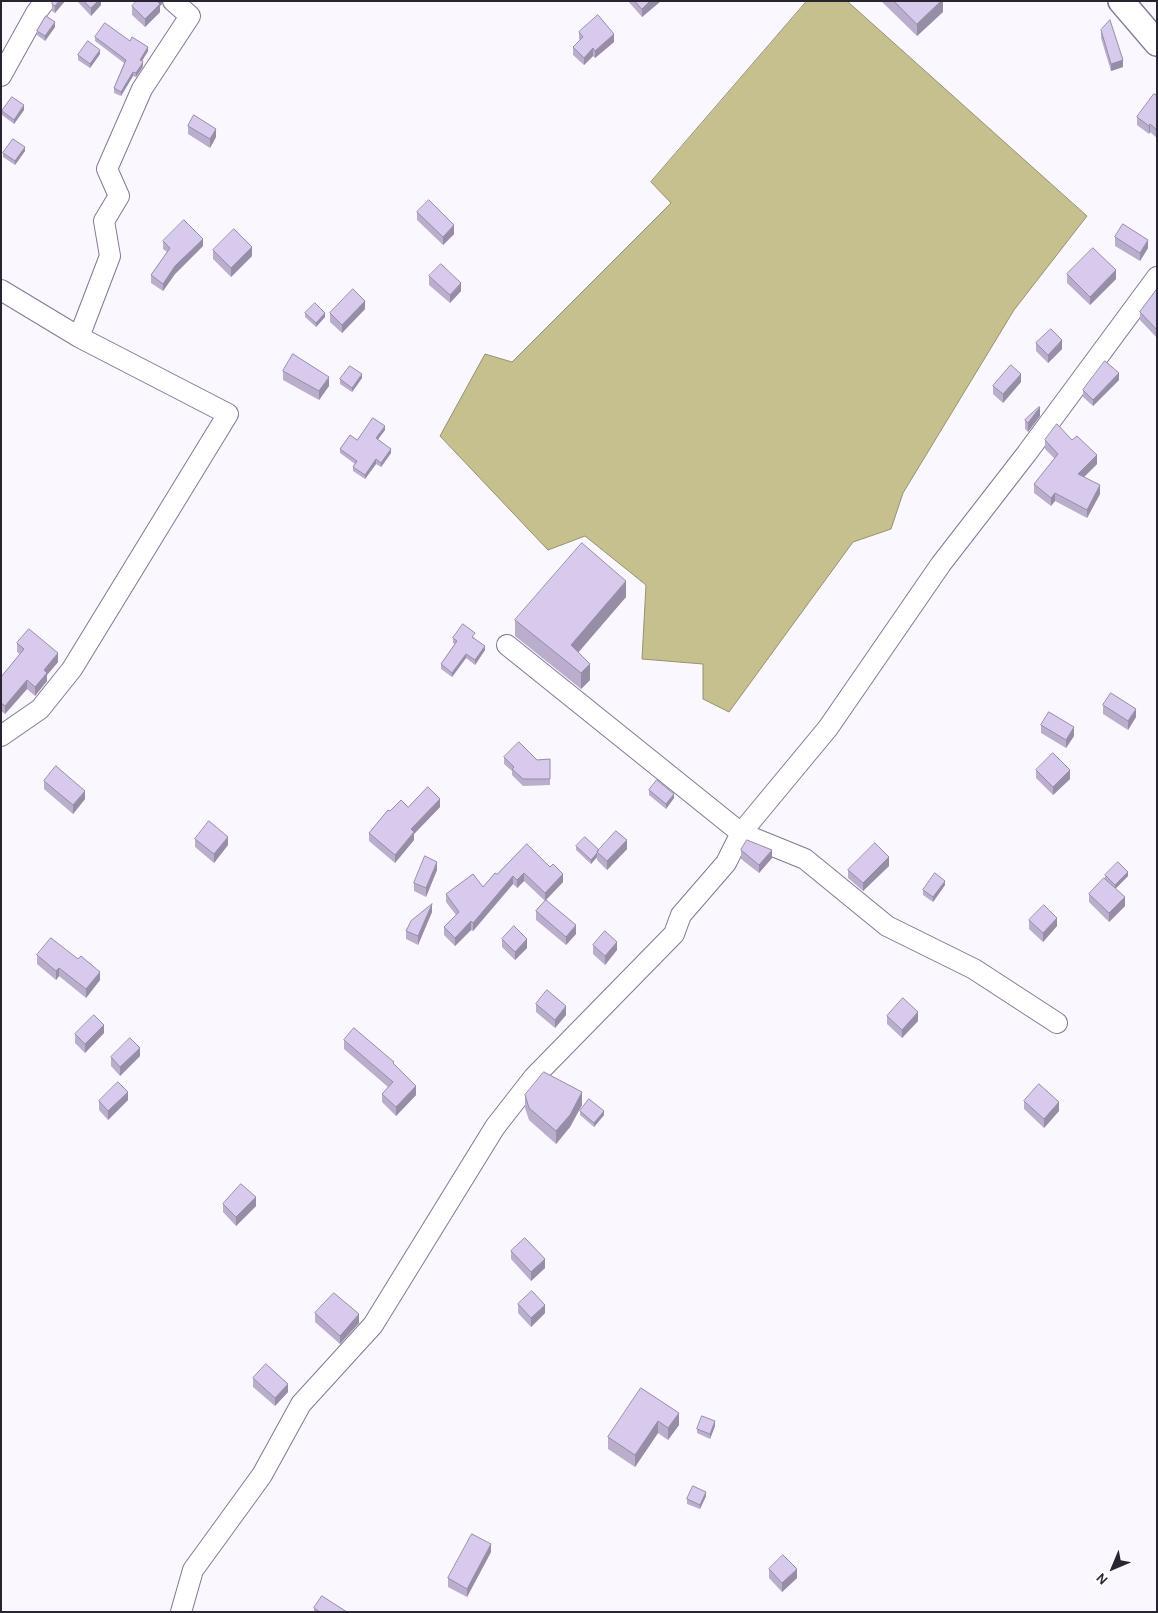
<!DOCTYPE html>
<html>
<head>
<meta charset="utf-8">
<style>
	body { margin:0 }
	#map { position:relative; width:1158px; height:1613px; overflow:hidden; background:#faf7fe; font-family:Karla,sans-serif }
	canvas { display:block }
	.frame { position:absolute; inset:0; border:2px solid #292431; pointer-events:none }
	.north { position:absolute; left:1088px; top:1543px; width:50px; height:50px; -webkit-text-stroke:4px #fff; paint-order:stroke; rotate:225deg; font-size:14px; font-weight:700; line-height:20px; text-align:center; color:#292431 }
	.north::after { content:''; display:block; margin:auto; width:18px; height:22px; background:#292431; clip-path:polygon(50% 0,100% 100%,50% 72%,0 100%) }
</style>
</head>
<body>
<div id="map">
<canvas width="1158" height="1613"></canvas>
<div class="frame"></div>
<div class="north">N</div>
</div>
<script>
const c = document.querySelector('canvas').getContext('2d');
c.lineJoin = 'round';
function fillPath(path, color) {
  c.fillStyle = color;
  c.fill(path, 'evenodd');
}
function stroke(path, color, width, dash) {
  c.strokeStyle = color;
  c.lineWidth = width;
  c.lineCap = dash ? 'butt' : 'round';
  c.setLineDash(dash || []);
  c.stroke(path);
}
const water = new Path2D(`
	M807 1H847L1087 216 1014 310 903 493 891 529 853 542 729 712 703 699V664L642 659 646 585 585 536 548 550 440 436 485 354 512 362 671 203 651 182Z`);
fillPath(water, '#c5c08d');
stroke(water, '#969171', 1);
const minor = new Path2D(`
	M1 76 36 13 45 1
	M1 290 79 337 228 414 72 669 40 709 1 736
	M79 337 110 256 104 221 119 196 107 169 142 89 190 16 173 1
	M507 645 741 833 828 728 941 564 1027 453 1157 277
	M181 1612 193 1570 262 1475 301 1404 373 1325 495 1127 534 1077 674 934 681 915 726 863 741 833 805 859 887 926 974 969 1057 1023`);
const tertiary = new Path2D(`
	M1121 1 1157 43`);
stroke(minor, '#847797', 22);
stroke(tertiary, '#847797', 28);
stroke(minor, '#fff', 20);
stroke(tertiary, '#fff', 25);
fillPath(new Path2D(`
	M65 1 55 13 52 11V4Z
	M77 1H101V5L91 16Z
	M162 1V4L160 6V12L145 27 132 15V6Z
	M628 1H661L642 17Z
	M881 1H943V12L917 36Z
	M55 27 45 41 37 35V31Z
	M1101 30 1123 67 1111 71 1101 38Z
	M579 32 614 42 595 58 593 56 584 65 573 55V47L580 40 579 39Z
	M95 37 148 51 142 61 143 65 142 68 136 77 133 76 121 96 114 93V88L124 63 95 41Z
	M100 54 90 68 78 60V55Z
	M1157 95V138L1150 132 1149 134 1137 125V117Z
	M24 110 14 124 2 115V111Z
	M188 126 216 137 210 148 188 134Z
	M25 151 15 165 3 157V153Z
	M417 212 454 234 443 245 417 220Z
	M1115 237 1148 248 1140 261 1115 246Z
	M163 241 203 246 175 274 163 291 151 283V275L167 252 163 249Z
	M213 250 252 256 231 277 213 259Z
	M1067 274 1116 279 1090 305 1067 283Z
	M429 276 461 291 450 303 429 285Z
	M1157 289V338L1140 320V312Z
	M365 309 342 333 330 322V313Z
	M305 313 325 317 316 327 305 317Z
	M1036 343 1062 349 1048 363 1036 351Z
	M283 371 329 386 319 400 283 380Z
	M362 378 352 392 340 384V379Z
	M1119 380 1093 406 1083 397V390Z
	M1021 382 1003 403 993 394V386Z
	M1040 416 1028 432 1025 429V420Z
	M385 430 378 439 391 453 381 467 376 464 365 479 353 471V467L355 464 340 453V449L357 440Z
	M1045 440 1097 464 1084 477 1100 494 1087 518 1055 501 1051 506 1034 493V484L1055 459 1045 449Z
	M626 597 578 652 590 680 581 689 515 636V620Z
	M475 637 474 638 485 650 475 665 466 658 452 677 441 669V664L455 644 453 643V638Z
	M17 643 58 662 47 675V681L35 696 27 689 5 714 1 711V677L20 654 17 652Z
	M1103 705 1136 717 1128 730 1103 714Z
	M1041 725 1074 736 1066 748 1041 733Z
	M504 757 537 760 550 759V785L523 786 512 775V771L504 764Z
	M1036 770 1070 779 1053 795 1036 778Z
	M44 781 85 799 73 814 44 789Z
	M649 790 674 798 666 809 649 795Z
	M408 807H440L414 834V840L395 863 369 841V833L390 811Z
	M195 839 228 845 214 863 195 847Z
	M576 846 599 850 627 849 607 870 597 860V857L591 864 576 850Z
	M741 850 772 858 759 873 741 859Z
	M889 866 863 891 848 878V870Z
	M550 867 563 882 546 900 576 934 566 945 536 920V911L545 901 524 881 517 888 513 884 473 931 471 930 455 946 444 935V927L456 915 446 902V894L483 887 497 874Z
	M437 870 426 897 414 891V883Z
	M1105 875 1128 876 1115 889 1125 906 1109 922 1089 902V894L1105 879Z
	M945 885 933 902 923 895V890Z
	M432 912 418 945 406 939V931Z
	M1029 920 1057 926 1043 942 1029 929Z
	M502 939 527 948 515 960 502 947Z
	M593 945 617 950 605 965 593 954Z
	M37 955 100 980 86 998 59 976 56 980 37 964Z
	M536 1004 566 1015 555 1028 536 1012Z
	M887 1016 918 1021 902 1038 887 1024Z
	M104 1033 85 1053 75 1043V1034Z
	M344 1040 416 1095 396 1116 382 1102V1094L388 1087 344 1049Z
	M140 1056 120 1076 111 1066V1057Z
	M525 1095 582 1105 570 1127 556 1144 529 1120 525 1108Z
	M128 1100 108 1120 99 1110V1101Z
	M1024 1101 1059 1111 1044 1128 1024 1109Z
	M580 1111 604 1115 594 1127 580 1115Z
	M223 1204 256 1206 236 1226 223 1212Z
	M511 1251 545 1268 531 1281 511 1259Z
	M518 1304 545 1313 531 1327 518 1313Z
	M315 1313 359 1323 340 1344 315 1322Z
	M253 1378 288 1392 275 1406 253 1387Z
	M679 1413V1425L668 1440 658 1433 635 1467 608 1449V1437Z
	M715 1426 710 1439 697 1433V1429Z
	M706 1496 700 1509 687 1504V1499Z
	M491 1552 467 1597 448 1587V1578Z
	M769 1569 797 1578 782 1592 769 1578Z
	M314 1608 347 1612H314Z`), '#baaecc');
fillPath(new Path2D(`
	M59 1H65L55 13V6Z
	M98 1H101V5L91 16V8Z
	M157 1H162V4L160 6V12L145 27V19Z
	M650 1H661L642 17V9Z
	M941 1H943V12L917 36V24Z
	M55 22V27L45 41V36Z
	M614 34V42L595 58V51Z
	M148 47V51L140 64V60Z
	M593 48V56L584 65V58Z
	M100 50V54L90 68V64Z
	M1123 60V67L1111 71V64Z
	M143 61V65L142 68 136 77V73Z
	M133 72V76L121 96V92Z
	M24 105V110L14 124V120Z
	M1150 124V132L1149 134V126Z
	M216 129V137L210 148V139Z
	M25 147V151L15 165V161Z
	M454 225V234L443 245V237Z
	M203 239V246L175 274 163 291V284L175 266Z
	M1148 240V248L1140 261V253Z
	M252 247V256L231 277V268Z
	M1116 270V279L1090 305V297Z
	M461 283V291L450 303V295Z
	M365 301V309L342 333V325Z
	M325 313V317L316 327V323Z
	M1062 340V349L1048 363V355Z
	M1119 373V380L1093 406V400Z
	M362 374V378L352 392V388Z
	M1021 374V382L1003 403V394Z
	M329 377V386L319 400V391Z
	M1040 407V416L1028 432V423Z
	M385 426V430L376 442V438Z
	M391 449V453L381 467V463Z
	M1097 455V464L1078 483V474Z
	M376 459V464L365 479V475Z
	M1100 485V494L1087 518V510Z
	M1055 493V501L1051 506V498Z
	M626 581V597L571 661V645Z
	M485 646V650L475 665V660Z
	M58 653V662L47 675V681L35 696V687L44 670Z
	M466 654V658L452 677V673Z
	M590 664V680L581 689V673Z
	M27 680V689L5 714V706Z
	M1136 709V717L1128 730V721Z
	M1074 727V736L1066 748V740Z
	M1070 770V779L1053 795V787Z
	M85 791V799L73 814V805Z
	M674 794V798L666 809V804Z
	M440 799V807L414 834V840L395 863V855L411 829Z
	M228 837V845L214 863V854Z
	M627 840V849L607 870V861Z
	M772 850V858L759 873V865Z
	M597 853V857L591 864V860Z
	M889 857V866L863 891V883Z
	M437 862V870L426 897V888Z
	M1128 872V876L1115 889V885Z
	M524 873V881L517 888V880Z
	M563 874V882L545 901V893Z
	M513 876V884L473 931V923Z
	M945 881V885L933 902V897Z
	M1125 897V906L1109 922V913Z
	M432 904V912L418 945V936Z
	M1057 918V926L1043 942V933Z
	M471 921V930L455 946V938Z
	M576 925V934L566 945V937Z
	M527 939V948L515 960V952Z
	M617 942V950L605 965V956Z
	M59 968V976L56 980V971Z
	M100 972V980L86 998V989Z
	M566 1006V1015L555 1028V1020Z
	M918 1012V1021L902 1038V1030Z
	M104 1025V1033L85 1053V1044Z
	M140 1048V1056L120 1076V1067Z
	M416 1086V1095L396 1116V1107Z
	M128 1092V1100L108 1120V1111Z
	M582 1092V1105L570 1127 556 1144V1131Z
	M1059 1102V1111L1044 1128V1119Z
	M604 1111V1115L594 1127V1123Z
	M256 1197V1206L236 1226V1217Z
	M545 1259V1268L531 1281V1272Z
	M545 1305V1313L531 1327V1318Z
	M359 1314V1323L340 1344V1336Z
	M288 1384V1392L275 1406V1398Z
	M679 1413V1425L668 1440V1428Z
	M658 1421V1433L635 1467V1455Z
	M715 1421V1426L710 1439V1434Z
	M706 1492V1496L700 1509V1505Z
	M491 1544V1552L467 1597V1589Z
	M797 1569V1578L782 1592V1583Z`), '#978da6');
const building = new Path2D(`
	M53 1H59L55 6 52 4Z
	M84 1H98L91 8Z
	M137 1H157L160 4 145 19 132 6Z
	M635 1H650L642 9Z
	M894 1H941L917 24Z
	M598 15 614 34 595 51 593 48 584 58 573 47 583 37 579 32Z
	M46 16 55 22 45 36 37 31Z
	M1110 20 1123 60 1111 64 1101 30Z
	M105 23 130 41 132 37 148 47 140 60 143 61 142 64 136 73 133 72 121 92 114 88 126 60 95 37Z
	M88 41 100 50 90 64 78 55Z
	M1154 94 1157 95V130L1150 124 1149 126 1137 117Z
	M12 97 24 105 14 120 2 111Z
	M194 115 216 129 210 139 188 126Z
	M13 139 25 147 15 161 3 153Z
	M429 200 454 225 443 237 417 212Z
	M184 220 203 239 175 266 163 284 151 275 170 248 163 241Z
	M1123 224 1148 240 1140 253 1115 237Z
	M234 229 252 247 231 268 213 250Z
	M1093 248 1116 270 1090 297 1067 274Z
	M441 264 461 283 450 295 429 276Z
	M353 289 365 301 342 325 330 313Z
	M1157 289V330L1140 312Z
	M315 303 325 313 316 323 305 313Z
	M1051 329 1062 340 1048 355 1036 343Z
	M293 354 329 377 319 391 283 371Z
	M1105 361 1119 373 1093 400 1083 390Z
	M1011 365 1021 374 1003 394 993 386Z
	M350 366 362 374 352 388 340 379Z
	M1039 407H1040L1028 423 1025 420Z
	M373 418 385 426 376 438 391 449 381 463 376 459 365 475 353 467 357 461 340 449 350 435 357 440Z
	M1057 424 1072 440 1077 436 1097 455 1078 474 1100 485 1087 510 1055 493 1051 498 1034 484 1058 454 1045 440Z
	M582 543 626 581 571 645 590 664 581 673 515 620Z
	M463 624 475 633 472 637 485 646 475 660 466 654 452 673 441 664 457 641 453 638Z
	M29 629 58 653 44 670 47 673 35 687 27 680 5 706 1 703V677L24 649 17 643Z
	M1111 693 1136 709 1128 721 1103 705Z
	M1049 712 1074 727 1066 740 1041 725Z
	M519 742 537 760 550 759V779H523L512 769 514 767 504 757Z
	M1053 753 1070 770 1053 787 1036 770Z
	M56 766 85 791 73 805 44 781Z
	M657 780 674 794 666 804 649 790Z
	M428 787 440 799 411 829 414 832 395 855 369 833 388 810 390 811 401 800 408 807Z
	M209 821 228 837 214 854 195 839Z
	M616 831 627 840 607 861 597 852Z
	M585 837 599 850 597 852H598L591 860 576 846Z
	M747 840 772 850 759 865 741 850Z
	M875 843 889 857 863 883 848 870Z
	M527 844 550 867 553 864 563 874 545 893 524 873 517 880 513 876 473 923 471 921 455 938 444 927 459 912 446 894 473 874 483 887 495 873 497 874Z
	M425 856 437 862 426 888 414 883Z
	M1118 862 1128 872 1115 885 1105 875Z
	M935 873 945 881 933 897 923 890Z
	M1104 878 1125 897 1109 913 1089 894Z
	M546 900 576 925 566 937 536 911Z
	M432 904 418 936 406 931 411 921Z
	M1044 905 1057 918 1043 933 1029 920Z
	M514 926 527 939 515 952 502 939Z
	M605 931 617 942 605 956 593 945Z
	M51 938 78 959 81 956 100 972 86 989 59 968 56 971 37 955Z
	M547 990 566 1006 555 1020 536 1004Z
	M903 998 918 1012 902 1030 887 1016Z
	M94 1015 104 1025 85 1044 75 1034Z
	M354 1028 394 1062 393 1063 416 1086 396 1107 382 1094 393 1082 344 1040Z
	M130 1038 140 1048 120 1067 111 1057Z
	M544 1072 582 1092 570 1115 556 1131 529 1108 525 1095Z
	M118 1082 128 1092 108 1111 99 1101Z
	M1039 1084 1059 1102 1044 1119 1024 1101Z
	M589 1099 604 1111 594 1123 580 1111Z
	M241 1184 256 1197 236 1217 223 1204Z
	M525 1238 545 1259 531 1272 511 1251Z
	M532 1291 545 1305 531 1318 518 1304Z
	M334 1293 359 1314 340 1336 315 1313Z
	M266 1364 288 1384 275 1398 253 1378Z
	M641 1388 679 1413 668 1428 658 1421 635 1455 608 1437Z
	M702 1416 715 1421 710 1434 697 1429Z
	M693 1486 706 1492 700 1505 687 1499Z
	M472 1534 491 1544 467 1589 448 1578Z
	M783 1555 797 1569 782 1583 769 1569Z
	M322 1596 347 1612H320L314 1608Z`);
fillPath(building, '#d8caed');
stroke(building, '#978da6', 1);
</script>
</body>
</html>
